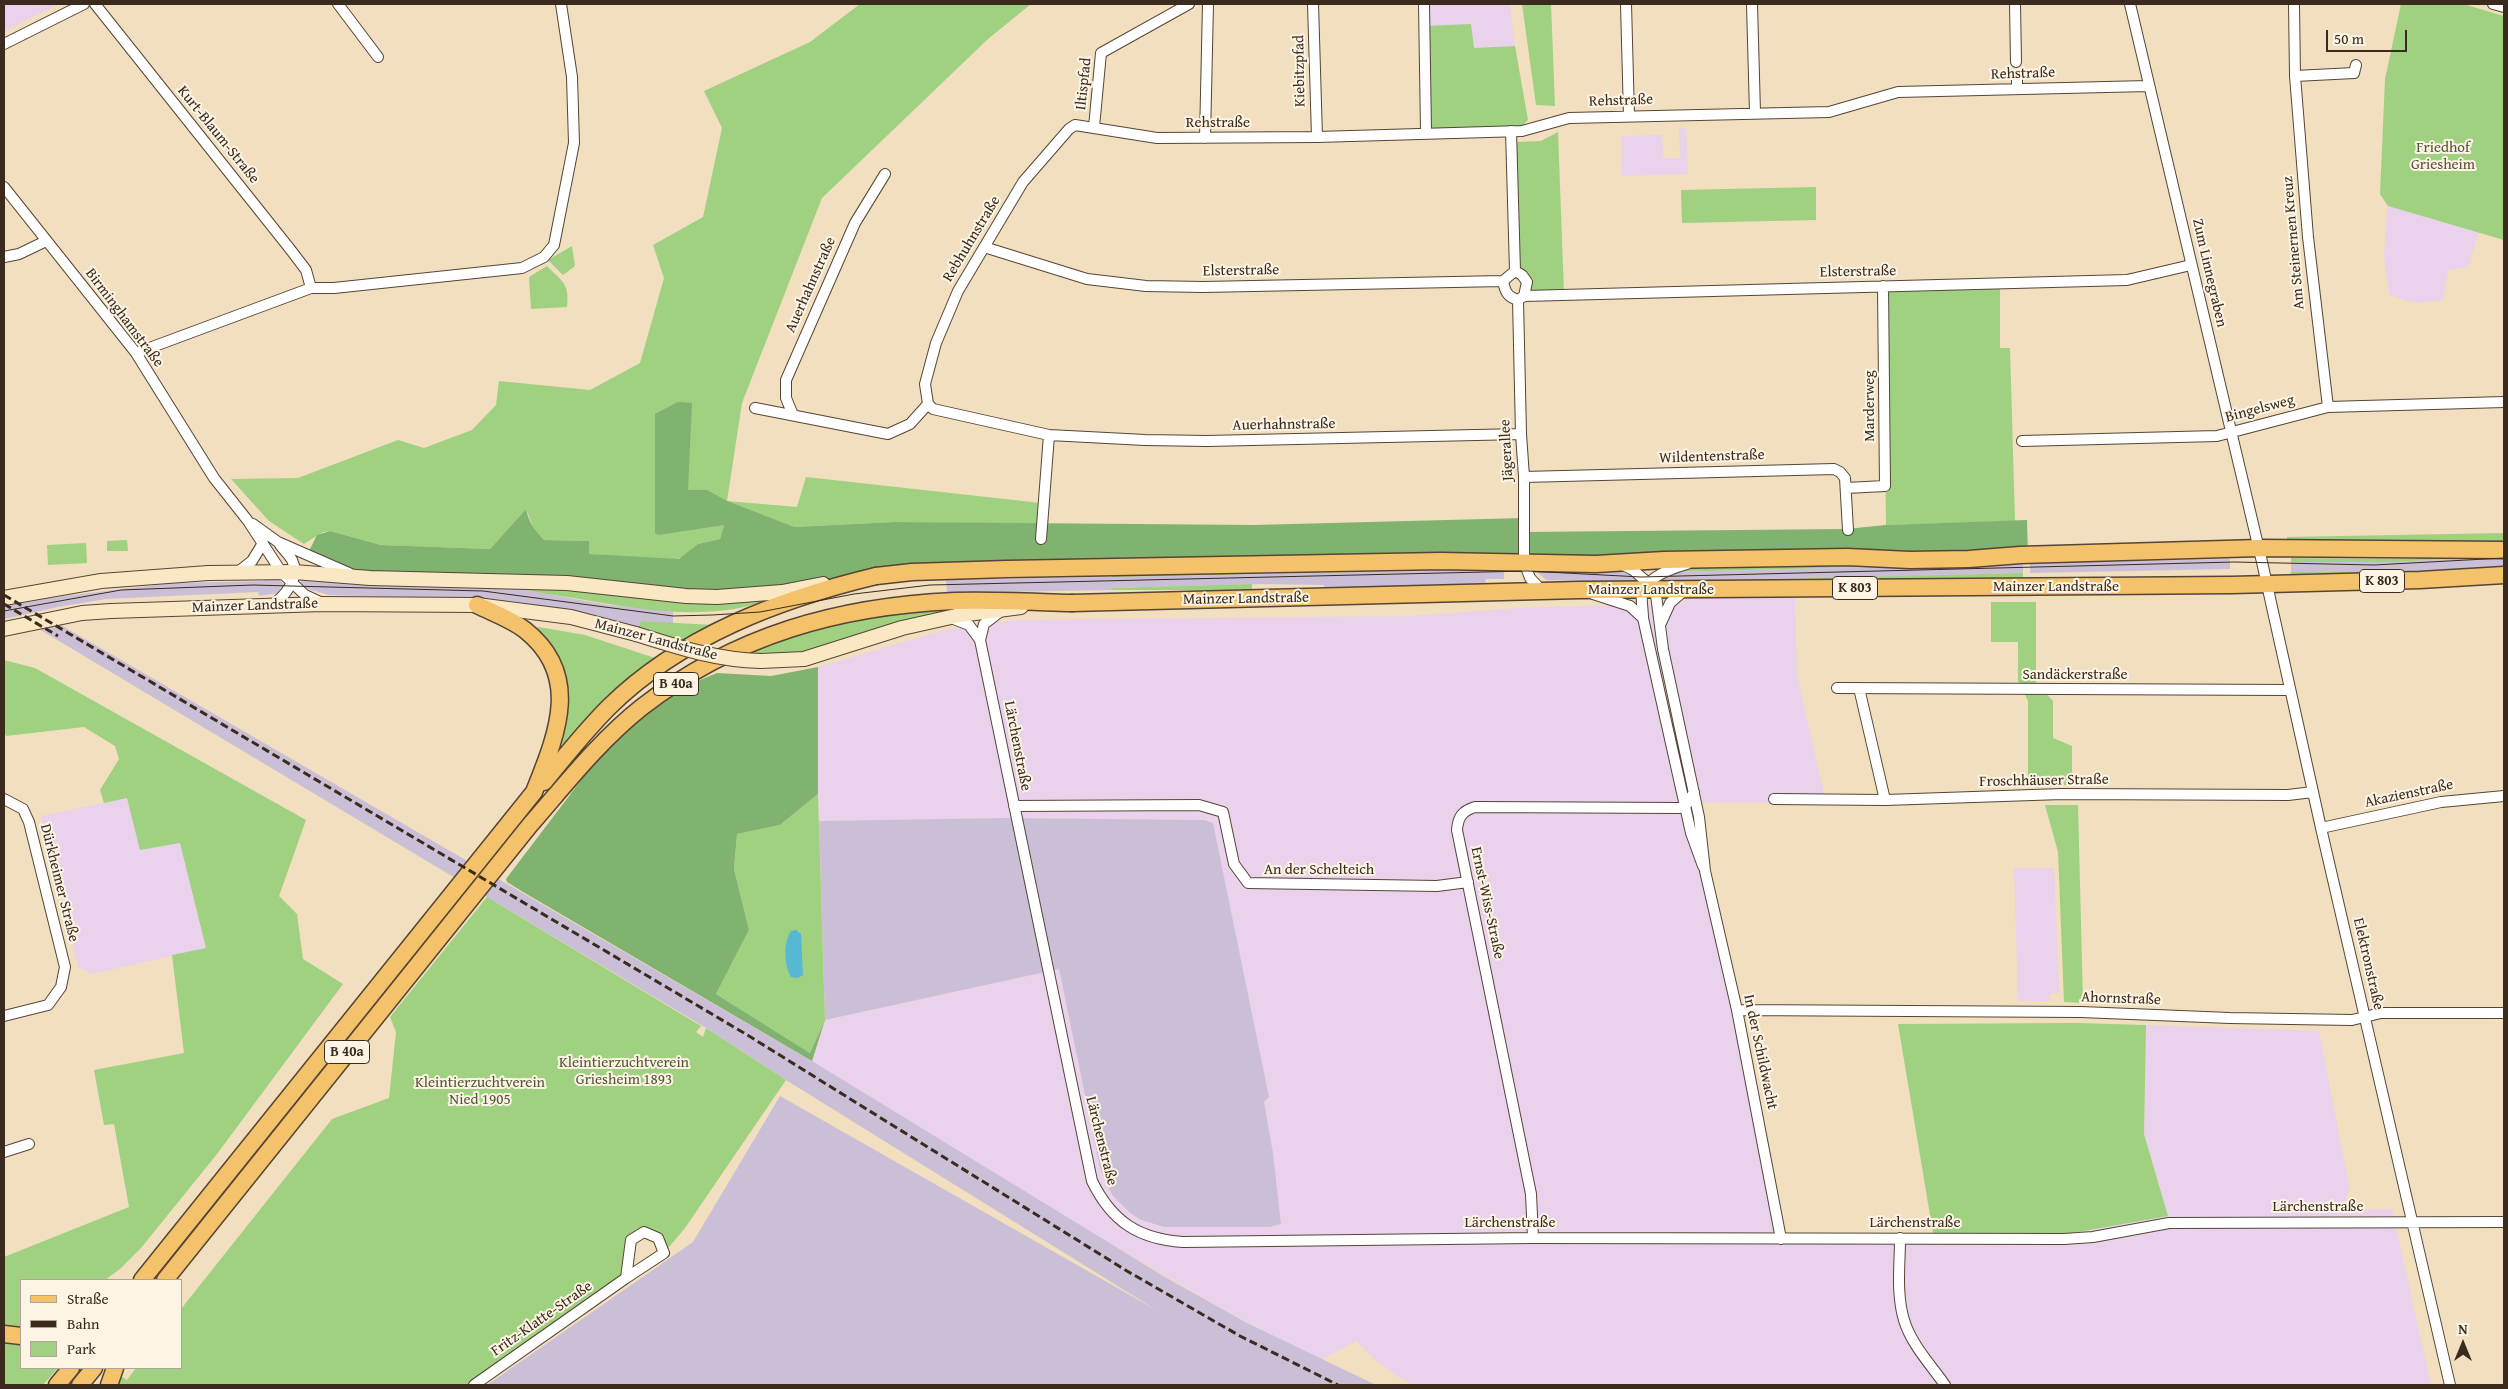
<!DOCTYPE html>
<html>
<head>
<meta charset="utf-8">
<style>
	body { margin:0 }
	#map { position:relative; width:2508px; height:1389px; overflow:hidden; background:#f1dfbf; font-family:"Gentium Book Plus",serif }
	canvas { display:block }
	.frame { position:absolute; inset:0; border:5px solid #3b2a1e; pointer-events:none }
	.legend { position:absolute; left:20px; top:1279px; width:162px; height:90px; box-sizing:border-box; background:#fcf5e5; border:1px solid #afa495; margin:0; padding:6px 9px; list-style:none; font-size:15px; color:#3b2a1e }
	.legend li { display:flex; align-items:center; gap:10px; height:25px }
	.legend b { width:25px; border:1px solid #afa495 }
	.north { position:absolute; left:2438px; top:1319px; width:50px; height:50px; -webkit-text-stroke:4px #fcf5e5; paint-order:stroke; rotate:0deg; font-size:14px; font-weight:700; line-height:20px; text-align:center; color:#3b2a1e }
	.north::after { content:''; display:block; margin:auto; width:18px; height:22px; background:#3b2a1e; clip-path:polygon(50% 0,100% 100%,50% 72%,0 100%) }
	.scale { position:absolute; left:2326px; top:30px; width:81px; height:22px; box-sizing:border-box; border:2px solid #3b2a1e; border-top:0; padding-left:6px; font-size:15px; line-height:18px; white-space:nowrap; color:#3b2a1e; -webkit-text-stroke:4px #fcf5e5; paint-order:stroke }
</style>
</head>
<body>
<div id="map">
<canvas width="2508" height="1389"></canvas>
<div class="frame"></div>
<ul class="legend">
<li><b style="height:6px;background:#f3c26a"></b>Straße</li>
<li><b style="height:6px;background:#3b2a1e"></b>Bahn</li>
<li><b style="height:14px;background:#9fd181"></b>Park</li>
</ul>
<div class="north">N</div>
<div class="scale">50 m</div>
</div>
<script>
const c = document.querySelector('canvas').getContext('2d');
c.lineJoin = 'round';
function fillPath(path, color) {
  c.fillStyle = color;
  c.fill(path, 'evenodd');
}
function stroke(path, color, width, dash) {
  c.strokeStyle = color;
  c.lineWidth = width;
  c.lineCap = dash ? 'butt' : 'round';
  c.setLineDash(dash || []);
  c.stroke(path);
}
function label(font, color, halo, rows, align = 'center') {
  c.font = font + ' "Gentium Book Plus",serif';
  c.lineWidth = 4;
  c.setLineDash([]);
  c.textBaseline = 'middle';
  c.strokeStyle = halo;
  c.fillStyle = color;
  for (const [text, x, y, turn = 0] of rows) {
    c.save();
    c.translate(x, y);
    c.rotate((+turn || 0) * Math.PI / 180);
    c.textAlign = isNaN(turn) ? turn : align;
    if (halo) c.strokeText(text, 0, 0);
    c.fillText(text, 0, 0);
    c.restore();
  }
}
fillPath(new Path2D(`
	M4 4H59L4 31Z
	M1425 4H1510L1515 46 1474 48 1425 26Z
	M1679 128H1686L1688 174 1622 176 1621 136 1662 135 1663 158H1680Z
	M2388 206 2479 232 2468 267 2448 270 2443 300 2415 303 2389 295 2384 254Z
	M1685 590 1795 598 1797 676 1826 803 1685 802 1783 1233 2067 1234 2168 1216 2144 1134 2146 1025 2319 1031 2349 1186 2343 1210 2392 1209 2431 1385H1414L1398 1377 1374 1359 1356 1341 1321 1360 1247 1323 1091 1233 812 1061 825 1020 1059 969 1100 1168 1112 1195 1130 1213 1141 1220 1164 1227H1270L1281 1224 1273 1153 1264 1102 1269 1097 1213 823 1204 820 1004 818 819 821 816 728 818 667 945 630 1013 620 1410 616 1518 608 1683 603Z
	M127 798 180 842 206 948 92 974 78 967 41 816Z
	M2014 868H2054L2059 993H2050V1001H2018Z`), '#ead1ec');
fillPath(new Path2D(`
	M2504 556V566L2400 572H2291V562H2391Z
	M2230 559V569L2030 573V563Z
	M2023 563V573L1665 583 1659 579 1671 572Z
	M1485 565 1486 570H1504V579H1486L1485 584 1324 589V585L1262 584 1113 588V590L947 593 946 580 1422 571V566Z
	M1534 569 1620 571 1630 575 1638 582 1546 580Z
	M264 577 278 578 285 586 278 593 259 596 258 592 106 599 58 607 4 619V606L64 596 173 583 264 581Z
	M300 578 519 589 608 605 673 611V624L641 621 637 630 580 613 511 601 329 595 308 589 301 583Z
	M59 624 812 1061 1165 1277 1247 1323 1376 1385H487L693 1242 780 1096 1158 1311 786 1080 706 1028 39 629Z
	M1004 818 1204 820 1213 823 1269 1097 1264 1102 1273 1153 1281 1224 1270 1227H1164L1141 1220 1130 1213 1112 1195 1100 1168 1059 969 825 1020 819 821Z`), '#cabfd6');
fillPath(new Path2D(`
	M860 4H1031L988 39 822 198 742 403 727 501 797 507 806 477 1050 504 1043 524 894 522 794 527 724 525 720 539 698 544 684 557 673 560 588 554 589 541 544 540 535 532 526 509 490 549 381 545 330 531 323 532 304 544 269 521 231 479 298 478 398 440 424 448 472 430 496 405 499 381 590 390 640 363 664 278 653 245 703 217 722 128 704 91 810 42Z
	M1522 4H1551L1555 106 1536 105Z
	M2401 4H2463L2504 16V240L2388 206 2380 194 2385 79Z
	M1471 24 1474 48 1515 46 1528 120 1522 126 1432 129 1426 123 1425 26Z
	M1558 132 1564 293 1527 294 1520 279 1514 142 1541 141Z
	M1816 187V220L1682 223 1681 190Z
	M572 246 575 266 563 275 548 260Z
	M547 266C562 281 570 284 567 307L531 309 529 277Z
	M2000 284V348H2010L2015 521 1886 525 1883 286Z
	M2504 533V543L2287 541V537Z
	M127 540 128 551H107V541Z
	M86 543 87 563 48 565 47 545Z
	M2456 554 2504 556 2391 562H2291V558L2413 559Z
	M2016 563 1671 572 1684 569Z
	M2504 566V568L2290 576 2291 572H2400Z
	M1252 569V574L1112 577V575Z
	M2023 573V579L1663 582Z
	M1252 584V590H1113L1112 588Z
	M506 585 712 602 765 601C708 621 643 610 585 600 558 595 532 593 506 585Z
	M1991 602H2036V682L2053 701V738L2072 746V785H2028V701L2018 681V642H1991Z
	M948 608 949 611C898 619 851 643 801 652 780 655 760 655 739 654L819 627 880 615Z
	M641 621 713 625 682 642 638 628Z
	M539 627 585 635 658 659C619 686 587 716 557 753L566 715 532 629Z
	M4 660 35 668 306 820 279 896 297 914 303 959 343 984 217 1154 141 1248 120 1269 105 1280H21V1336L4 1334V1257L129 1207 114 1124 104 1125 94 1070 184 1053 172 955 206 948 180 843 140 850 127 798 104 803 100 790 119 759 115 746 84 727 6 736 4 730Z
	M818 794 825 1020 810 1053 716 994 749 930 734 869 737 834 780 825Z
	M2045 805H2078L2083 1003 2064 1002 2058 852Z
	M487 897 701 1026 696 1032 703 1037 706 1028 786 1080 685 1228 664 1253 658 1238 644 1232 632 1240 626 1278 474 1385H109L113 1371 127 1380 136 1368H181V1309L332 1119 389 1098 396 1032 390 1017Z
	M2078 1023 2146 1025 2144 1134 2168 1216 2067 1234 1933 1233 1898 1024Z
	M4 1342 21 1343V1368H58L43 1385H4Z`), '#9fd181');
fillPath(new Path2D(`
	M678 402 692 403 688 490H707L727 501 794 527 894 522 1254 525 1524 518V532L1846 529 1886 525 2027 520 2028 555 1007 569 752 595 370 578 307 555 317 535 330 531 381 545 490 549 526 509C529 522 534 530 544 540L589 541V554L679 559 698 544 720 539 724 525 658 535 655 533V414Z
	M818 667V794L780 825 737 834 734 869 749 930 716 994 810 1053 825 1020 812 1061 523 892 507 882 506 879 588 771 613 742 646 712 680 688 717 673 771 676Z`), '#7fb36f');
fillPath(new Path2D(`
	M796 930 801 934 803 975 798 978 791 977C784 965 783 943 791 931Z`), '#56b8d5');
const minor = new Path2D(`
	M95 4 290 249 306 270 311 288
	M338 4 378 57
	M1313 4 1317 137
	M1424 4 1426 132
	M1626 4 1629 116
	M1752 4 1755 113
	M2015 4 2016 62
	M2130 4 2262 562 2321 828 2450 1385
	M2294 4 2295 76 2308 237 2328 407
	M2493 4 2504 7
	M4 44 84 4
	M2017 76V89
	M2295 76 2354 73 2356 65
	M1094 127 1101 53 1189 4
	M1511 131 1515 271
	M1205 138 1208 4
	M4 187 136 353 214 478 248 521 282 573 305 595 320 602
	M984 247 1087 279 1146 286 1203 287 1503 281
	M4 257 19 254 46 241
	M1515 271 1522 275 1527 282 1524 296 1518 300C1507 297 1505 291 1503 281Z
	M1524 296 2127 280 2191 265
	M1518 300 1521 434 1524 477V562L1530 578 1543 592
	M136 353 311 288H334L522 268 544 257 554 245 574 143 572 77 561 4
	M928 404 925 384 936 343 958 291 1023 182 1069 129 1075 125 1157 138 1317 137 1522 131 1569 118 1829 112 1898 92 2148 86
	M928 404 933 409 1049 435 1145 440 1207 441 1521 434
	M755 408 888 434 910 424 928 404
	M793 415 786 398V380L855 223 885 174
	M2022 441 2217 436 2328 407 2504 402
	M1524 477 1834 469 1840 472 1845 478 1848 530
	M1846 488 1885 486 1883 286
	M253 524 278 542 349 573
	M1041 539 1049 435
	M1621 564 1633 570 1646 581 1656 595 1663 649 1699 817 1705 871 1737 1010 1781 1239
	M1687 564C1673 568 1646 577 1642 594 1641 601 1643 610 1643 618L1691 833 1703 866
	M238 572 252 561 263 543
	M1593 594 1630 606 1643 618
	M270 606C284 598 301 578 292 560 289 555 284 550 280 545
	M1001 611 984 624 980 640 1092 1181C1112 1222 1139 1239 1183 1242L1533 1238 2064 1239 2093 1237 2169 1223 2504 1222
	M951 618 969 625 980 640
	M1661 623 1670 603 1685 590
	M1837 688 2290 690
	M1859 688 1885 800
	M4 799 23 809 29 822 65 967 61 987 48 1005 4 1016
	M1774 799 1885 800 2062 794 2288 795 2313 792
	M1014 806 1199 805 1223 812 1234 864 1248 883 1437 886 1468 882
	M2321 828 2441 802 2504 796
	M1737 1010 2081 1012 2230 1018 2352 1020 2381 1013H2504
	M4 1152 29 1144
	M644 1232 658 1238 664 1253 626 1278 631 1240Z
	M1533 1238 1531 1194 1457 830C1458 817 1462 811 1475 807L1679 808 1685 807 1694 792
	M1900 1238C1900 1264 1896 1294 1904 1320 1911 1344 1931 1365 1945 1385
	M474 1385 626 1278`);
const secondary = new Path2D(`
	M4 598 101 581 208 573 294 572 370 578 567 583 686 596 717 597 782 592 823 584
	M4 629 82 613 111 611 323 604 477 605 571 617 636 634
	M761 661 804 659 902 628 960 615 1021 607`);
const primary = new Path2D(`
	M876 576 912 572 1007 569 1441 561 1596 564 1664 560 1847 557 1910 560 1969 559 2020 555 2259 548 2504 550
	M1072 603 1580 590 2232 585 2420 580 2504 575`);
const trunk = new Path2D(`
	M544 782C565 756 586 730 609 707 681 636 780 599 876 576
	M142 1280 534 792C556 736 583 676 525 630 511 619 493 613 477 605
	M165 1280 530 825C565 785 599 741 642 707 735 635 839 606 955 601 994 600 1034 602 1072 603
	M4 1334 21 1336
	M57 1385 71 1368
	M80 1385 94 1368
	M109 1385 115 1368`);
stroke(minor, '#564536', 12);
stroke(secondary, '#564536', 16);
stroke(primary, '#564536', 19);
stroke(trunk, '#564536', 19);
stroke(minor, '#fff', 10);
stroke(secondary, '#fae7c3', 14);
stroke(primary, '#f3c26a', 16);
stroke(trunk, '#f3c26a', 16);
stroke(new Path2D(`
	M4 611 121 590 253 585 483 591 673 616 712 615 760 612 854 594 930 585 1527 571 1641 577 2234 562 2374 565 2504 558`), '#3b2a1e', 1);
stroke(new Path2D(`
	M4 595 749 1036 1127 1271 1240 1336 1338 1385
	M4 604 58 636`), '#3b2a1e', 3, [8, 4]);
const secondaryBridge = new Path2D(`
	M636 634C677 647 717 660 761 661`);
stroke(secondaryBridge, '#564536', 16, []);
stroke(secondaryBridge, '#fae7c3', 14);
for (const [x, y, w] of [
	[2382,581,45],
	[1855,588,45],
	[676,684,45],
	[347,1052,45]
]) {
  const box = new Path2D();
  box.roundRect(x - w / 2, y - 11.5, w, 23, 4);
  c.fillStyle = '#fcf5e5';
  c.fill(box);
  stroke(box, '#3b2a1e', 1);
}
label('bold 14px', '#3b2a1e', null, [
	["K 803",2382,581],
	["K 803",1855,588],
	["B 40a",676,684],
	["B 40a",347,1052]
]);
label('15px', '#3b2a1e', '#fcf5e5', [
	["Kiebitzpfad",1300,71,-91],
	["Rehstraße",2023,74,-2],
	["Iltispfad",1084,84,-84],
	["Rehstraße",1621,101,-2],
	["Rehstraße",1218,123],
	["Kurt-Blaum-Straße",218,135,51],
	["Rebhuhnstraße",972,239,-59],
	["Am Steinernen Kreuz",2294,243,-95],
	["Elsterstraße",1241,271,-1],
	["Elsterstraße",1858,272,-1],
	["Zum Linnegraben",2209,273,77],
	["Auerhahnstraße",811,285,-66],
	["Birminghamstraße",124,318,53],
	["Marderweg",1870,406,-90],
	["Bingelsweg",2260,409,-15],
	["Auerhahnstraße",1284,425,-1],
	["Jägerallee",1507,450,-93],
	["Wildentenstraße",1712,457,-2],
	["Mainzer Landstraße",2056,587],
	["Mainzer Landstraße",1651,590],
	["Mainzer Landstraße",1246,599,-1],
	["Mainzer Landstraße",255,606,-2],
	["Mainzer Landstraße",656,640,15],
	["Sandäckerstraße",2075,675],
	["Lärchenstraße",1017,746,79],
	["Froschhäuser Straße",2044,781,-1],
	["Akazienstraße",2409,794,-12],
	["An der Schelteich",1319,870],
	["Dürkheimer Straße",59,883,76],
	["Ernst-Wiss-Straße",1487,903,78],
	["Elektronstraße",2368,964,77],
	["Ahornstraße",2121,999,2],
	["In der Schildwacht",1760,1052,78],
	["Lärchenstraße",1101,1141,76],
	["Lärchenstraße",2318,1207],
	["Lärchenstraße",1510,1223],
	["Lärchenstraße",1915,1223],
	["Fritz-Klatte-Straße",542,1319,-35]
]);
label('15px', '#545437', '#fcf5e5', [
	["Friedhof",2443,148],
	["Griesheim",2443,165],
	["Kleintierzuchtverein",624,1063],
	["Griesheim 1893",624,1080],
	["Kleintierzuchtverein",480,1083],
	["Nied 1905",480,1100]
]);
</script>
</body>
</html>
